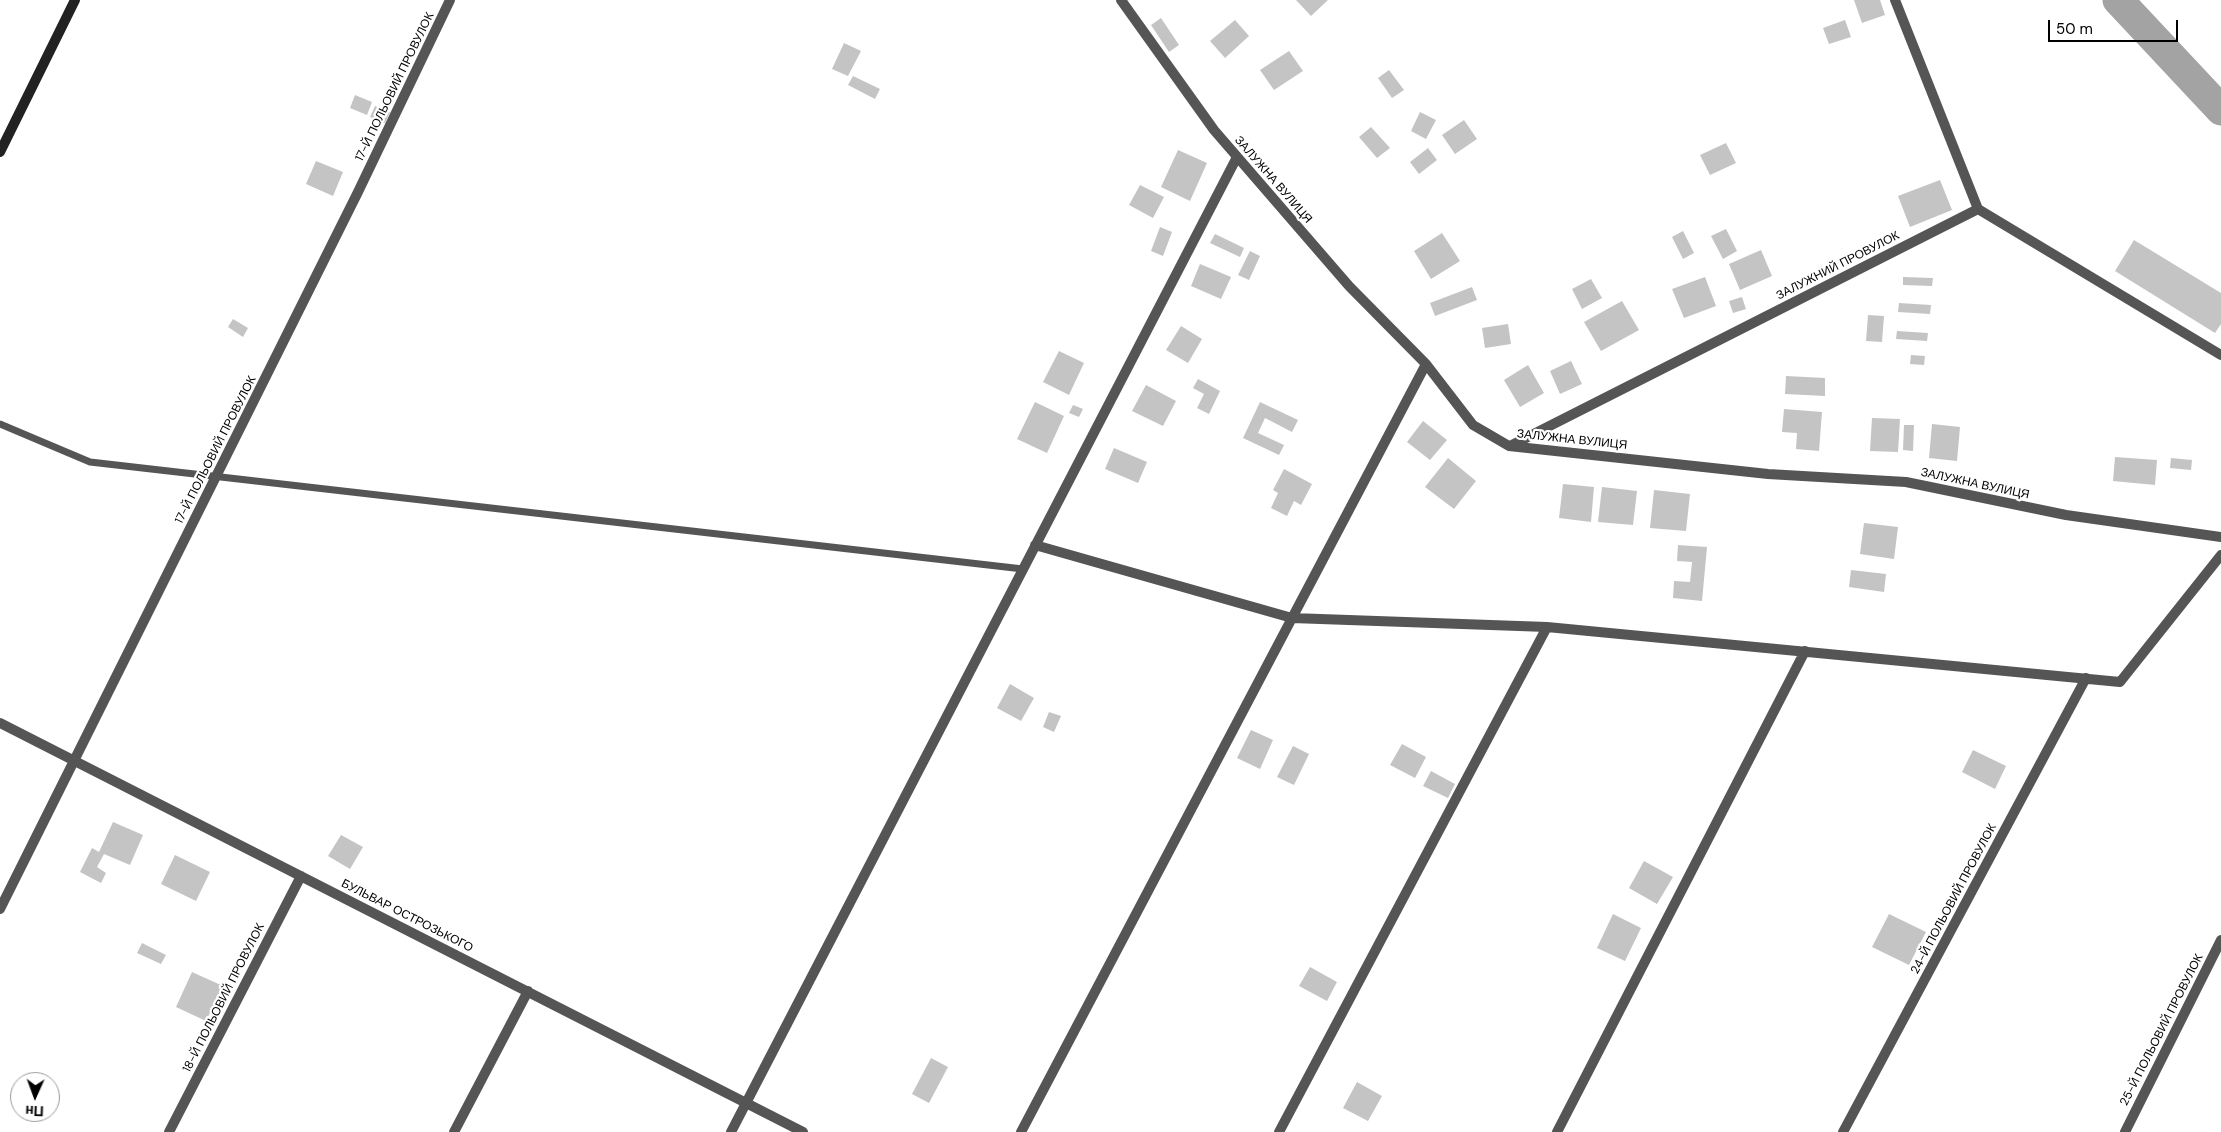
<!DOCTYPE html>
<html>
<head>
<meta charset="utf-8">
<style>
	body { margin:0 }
	#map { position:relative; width:2221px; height:1132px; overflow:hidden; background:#fff; font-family:"DM Sans",sans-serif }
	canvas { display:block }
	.north { position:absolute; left:10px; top:1072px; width:50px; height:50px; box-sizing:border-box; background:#fff; border:1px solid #999; border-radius:50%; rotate:182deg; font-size:14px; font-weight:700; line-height:20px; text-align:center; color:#000 }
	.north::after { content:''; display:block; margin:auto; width:18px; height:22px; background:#000; clip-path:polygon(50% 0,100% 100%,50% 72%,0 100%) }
	.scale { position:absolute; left:2048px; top:20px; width:130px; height:22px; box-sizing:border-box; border:2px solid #000; border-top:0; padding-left:6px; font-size:15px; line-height:18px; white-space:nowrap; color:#000; -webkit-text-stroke:4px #fff; paint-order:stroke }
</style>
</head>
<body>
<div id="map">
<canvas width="2221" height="1132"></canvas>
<div class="north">Пн</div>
<div class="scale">50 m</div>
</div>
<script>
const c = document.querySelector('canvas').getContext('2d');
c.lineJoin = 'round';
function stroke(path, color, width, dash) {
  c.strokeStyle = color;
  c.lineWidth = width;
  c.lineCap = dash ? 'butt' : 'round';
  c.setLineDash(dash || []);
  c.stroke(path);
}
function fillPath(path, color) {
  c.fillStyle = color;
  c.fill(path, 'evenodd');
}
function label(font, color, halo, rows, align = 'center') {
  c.font = font + ' "DM Sans",sans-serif';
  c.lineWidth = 4.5;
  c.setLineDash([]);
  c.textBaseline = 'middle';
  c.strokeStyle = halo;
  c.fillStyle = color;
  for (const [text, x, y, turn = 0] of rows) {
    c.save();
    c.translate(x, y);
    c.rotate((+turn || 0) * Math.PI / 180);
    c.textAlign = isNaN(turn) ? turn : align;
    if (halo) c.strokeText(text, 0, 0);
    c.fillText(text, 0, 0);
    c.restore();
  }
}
stroke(new Path2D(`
	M2118 0 2221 110`), '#a3a3a3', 31);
fillPath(new Path2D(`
	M1296 0H1328L1311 16Z
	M1854 0H1880L1885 15 1862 23Z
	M1161 18 1179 45 1169 52 1151 25Z
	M1235 20 1249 36 1225 58 1210 41Z
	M1845 20 1851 37 1829 44 1823 28Z
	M844 43 861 51 848 76 832 69Z
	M1289 51 1303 71 1274 90 1260 70Z
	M1389 70 1404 90 1392 98 1378 78Z
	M853 76 880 89 875 99 848 85Z
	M355 95 372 102 367 115 350 108Z
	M375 106 390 112 385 123 370 117Z
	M1420 112 1436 120 1426 139 1411 131Z
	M1464 120 1477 139 1455 154 1442 135Z
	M1371 127 1390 148 1377 158 1359 137Z
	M1726 143 1736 163 1710 175 1700 155Z
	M1428 148 1437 160 1419 174 1410 162Z
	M1178 150 1207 163 1190 201 1161 187Z
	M316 161 343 172 333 196 306 184Z
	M1940 180 1952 210 1910 227 1898 196Z
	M1140 185 1164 197 1153 218 1129 205Z
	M1160 227 1172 232 1163 256 1151 251Z
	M1726 229 1737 251 1723 259 1711 236Z
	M1683 231 1694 253 1683 259 1672 237Z
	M1442 233 1460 261 1431 279 1414 251Z
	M1215 234 1244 248 1240 257 1210 243Z
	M2134 240 2221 293V324L2215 333 2115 271Z
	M1761 250 1772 276 1740 290 1729 264Z
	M1250 251 1260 256 1249 280 1238 275Z
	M1200 264 1231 277 1221 299 1191 286Z
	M1705 277 1716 306 1684 318 1672 289Z
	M1903 277 1933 278 1932 286 1903 285Z
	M1591 279 1602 298 1582 309 1572 289Z
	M1472 287 1477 300 1435 316 1430 303Z
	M1742 297 1746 309 1733 313 1729 301Z
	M1622 301 1639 330 1601 351 1584 322Z
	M1899 303 1931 305 1930 314 1898 312Z
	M1868 315 1884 316 1882 342 1866 341Z
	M233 319 248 328 243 337 228 327Z
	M1508 324 1511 344 1485 348 1482 328Z
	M1181 326 1202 339 1188 363 1166 350Z
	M1897 331 1928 333 1927 341 1896 339Z
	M1059 351 1084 363 1069 395 1043 382Z
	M1911 355 1925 356 1924 365 1910 364Z
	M1571 361 1582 384 1560 394 1550 371Z
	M1528 365 1544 393 1520 407 1504 380Z
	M1786 376 1825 378V396L1785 394Z
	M1198 379 1220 391 1209 414 1197 408 1204 394 1193 388Z
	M1146 385 1176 401 1163 426 1132 411Z
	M1035 402 1064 416 1047 453 1017 439Z
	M1260 402 1298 420 1292 432 1265 418 1258 433 1284 445 1279 455 1243 438Z
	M1073 405 1083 409 1079 417 1069 413Z
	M1784 409 1822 412 1819 451 1796 449 1797 433 1782 432Z
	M1872 418 1900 419 1898 452 1870 451Z
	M1423 421 1447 440 1430 460 1407 442Z
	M1932 424 1960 427 1957 461 1929 458Z
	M1904 425H1914L1913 451 1903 450Z
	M1114 448 1147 462 1138 483 1105 469Z
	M2115 457 2157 460 2155 485 2113 481Z
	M1448 458 1476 481 1454 509 1425 487Z
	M2171 458 2192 460 2191 470 2170 468Z
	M1284 469 1312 484 1301 505 1294 501 1287 516 1271 508 1278 493 1273 490Z
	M1563 484 1594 487 1591 522 1559 518Z
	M1602 487 1637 491 1633 525 1598 522Z
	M1654 490 1690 494 1686 531 1650 528Z
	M1864 523 1898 527 1894 559 1860 554Z
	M1678 545 1707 547 1702 601 1673 598 1674 581 1690 582 1692 562 1677 561Z
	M1851 570 1886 574 1884 592 1849 587Z
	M1010 684 1034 698 1021 721 997 708Z
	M1049 712 1061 716 1054 732 1043 727Z
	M1251 730 1273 740 1260 769 1237 758Z
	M1402 744 1426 757 1415 778 1390 765Z
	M1293 746 1309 754 1294 785 1277 777Z
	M1973 750 2006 766 1995 789 1962 772Z
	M1431 771 1455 784 1448 798 1423 786Z
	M113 822 143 835 130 865 104 854 97 867 106 873 101 883 80 872 92 848 99 852Z
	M341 835 363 847 350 869 328 856Z
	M175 855 210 872 196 901 161 884Z
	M1644 861 1673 877 1657 904 1629 888Z
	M1613 914 1641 928 1625 961 1597 948Z
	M1889 914 1926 932 1909 965 1872 947Z
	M142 943 166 955 161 964 137 953Z
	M1310 967 1337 982 1327 1001 1299 986Z
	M192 972 223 986 206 1021 176 1007Z
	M931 1058 948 1067 929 1103 912 1094Z
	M1357 1082 1382 1096 1368 1121 1343 1108Z`), '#c4c4c4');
stroke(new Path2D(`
	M0 424 90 462 1023 569`), '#555', 7);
stroke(new Path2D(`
	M1121 0 1214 130 1349 286 1426 364 1473 425 1509 446 1768 474 1906 482 2066 515 2221 537
	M1978 209 2221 355
	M1510 446 1978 209 1895 0
	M1035 545 1292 618 1547 627 2120 682 2221 555
	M0 723 803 1132
	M0 909 358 192 450 0
	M169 1132 301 876
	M454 1132 528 991
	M731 1132 1237 157
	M1021 1132 1426 364
	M1279 1132 1547 627
	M1557 1132 1805 651
	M1843 1132 2086 678
	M2125 1132 2221 940`), '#555', 10);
stroke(new Path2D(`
	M0 152 75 0`), '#222', 10);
label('12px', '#000', '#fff', [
	["17-Й ПОЛЬОВИЙ ПРОВУЛОК",395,87,-64],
	["ЗАЛУЖНА ВУЛИЦЯ",1273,180,49],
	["ЗАЛУЖНИЙ ПРОВУЛОК",1838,266,-27],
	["ЗАЛУЖНА ВУЛИЦЯ",1572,440,6],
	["17-Й ПОЛЬОВИЙ ПРОВУЛОК",216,450,-63],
	["ЗАЛУЖНА ВУЛИЦЯ",1975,484,12],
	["24-Й ПОЛЬОВИЙ ПРОВУЛОК",1954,899,-62],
	["БУЛЬВАР ОСТРОЗЬКОГО",407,916,27],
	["18-Й ПОЛЬОВИЙ ПРОВУЛОК",224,998,-63],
	["25-Й ПОЛЬОВИЙ ПРОВУЛОК",2162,1030,-63]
]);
</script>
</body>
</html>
